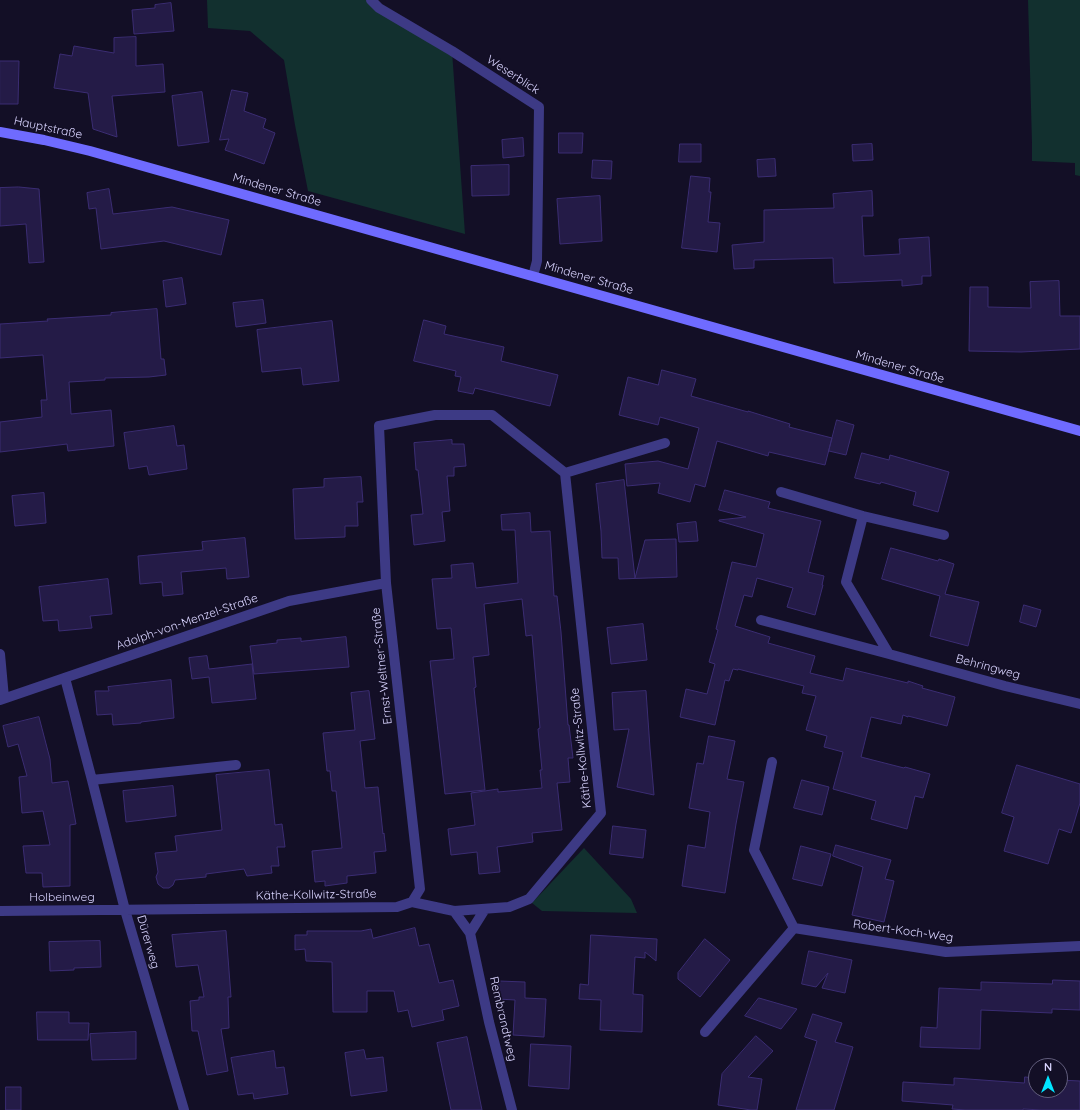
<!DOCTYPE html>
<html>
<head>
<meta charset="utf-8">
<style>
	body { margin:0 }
	#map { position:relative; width:1080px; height:1110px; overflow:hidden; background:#130f26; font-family:Quicksand,sans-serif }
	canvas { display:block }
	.north { position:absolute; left:1028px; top:1058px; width:40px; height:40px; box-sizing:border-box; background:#130f26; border:1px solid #625e7d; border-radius:50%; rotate:0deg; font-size:11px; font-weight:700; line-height:16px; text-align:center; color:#d9d4ff }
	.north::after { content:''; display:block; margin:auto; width:14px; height:18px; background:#00e5ff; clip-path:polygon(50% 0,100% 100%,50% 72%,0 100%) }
</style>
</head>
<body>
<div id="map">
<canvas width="1080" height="1110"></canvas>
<div class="north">N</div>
</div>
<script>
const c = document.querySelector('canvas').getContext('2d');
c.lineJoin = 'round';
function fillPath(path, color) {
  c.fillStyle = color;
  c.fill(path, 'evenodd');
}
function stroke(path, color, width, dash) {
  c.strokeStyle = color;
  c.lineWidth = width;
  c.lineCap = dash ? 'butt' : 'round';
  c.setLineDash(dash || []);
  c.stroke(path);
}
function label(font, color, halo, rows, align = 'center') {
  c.font = font + ' Quicksand,sans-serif';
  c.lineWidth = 3;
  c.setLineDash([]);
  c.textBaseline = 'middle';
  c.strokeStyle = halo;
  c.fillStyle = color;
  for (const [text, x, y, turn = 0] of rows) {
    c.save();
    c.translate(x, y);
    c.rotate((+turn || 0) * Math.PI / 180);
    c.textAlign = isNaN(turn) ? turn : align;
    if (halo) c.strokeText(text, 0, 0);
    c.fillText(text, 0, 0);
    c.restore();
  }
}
fillPath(new Path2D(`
	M207 0H371L452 51 465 234 308 191 295 125 284 60 250 31 208 28Z
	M1028 0H1080V176L1075 175V163L1032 161V143Z
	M584 848 631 899 637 913 542 911 532 903Z`), '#12302f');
const building = new Path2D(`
	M171 3 174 31 134 34 132 10 155 8V5Z
	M136 37V66L163 64 165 92 112 96 117 137 93 129 88 93 54 88 60 54 72 56 74 46 114 53V38Z
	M0 61H19L18 104H0Z
	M232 90 248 93 244 111 266 119 263 128 275 133 264 164 225 150 229 139 220 140Z
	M202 92 209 142 178 146 172 96Z
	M559 133H583L582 153H559Z
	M523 138 524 156 503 158 502 140Z
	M680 144H701V162H679Z
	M872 144 873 160 853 161 852 145Z
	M775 159 776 176 758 177 757 160Z
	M593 160 612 161 611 179 592 178Z
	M509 165V195L472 196 471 166Z
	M691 176 710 178 709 192H711L708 222 720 223 717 252 682 248Z
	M19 187 39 189 44 262 29 263 26 224 0 226V188Z
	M109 189 113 214 172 207 229 220 221 255 164 241 101 249 96 208 89 209 87 193Z
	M872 191 873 216H862L864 256 900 254 899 239 929 237 931 276H922V284L902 286V280L834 283 833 258 754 260V268L734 269 732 245 764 242V210L834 208 833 194Z
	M600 196 602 241 560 244 557 199Z
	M182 278 186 304 166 307 163 281Z
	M1059 281 1060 316H1080V349L1021 352 969 351 970 287H988V307L1031 308 1030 282Z
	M263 300 266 323 236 327 233 303Z
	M157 309 161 359H164L166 375 149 377 105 378V380L69 382 71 414 111 410 114 446 68 451 67 444 0 452V422L42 417 41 400H47L43 355 0 358V324L48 321 47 319 111 315V313Z
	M424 320 446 326 444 334 504 347 501 361 558 375 550 406 475 388 473 394 458 391 461 377 455 376 456 371 414 361Z
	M332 321 339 381 303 385 301 368 262 372 257 330Z
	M662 370 696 379 691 396 748 412V411L790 424 789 427 832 438 825 465 769 452 768 456 717 441 705 487 695 484 690 502 658 493 660 483 627 486 625 464 658 461 688 469 699 428 660 417 658 425 619 415 628 377 658 385Z
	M837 420 854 425 846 455 829 451Z
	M174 426 177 446 184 445 187 469 149 475 147 466 129 469 124 433Z
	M452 440V444H464L466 466 454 467V476H447L450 511 442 512 445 541 414 545 411 515 423 514 418 470H416L414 443Z
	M862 453 889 460 890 455 949 472 938 512 913 505 916 492 881 482 880 484 855 478Z
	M361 477 363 502H357L358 526H345V537L295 539 293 489 324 487V479Z
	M624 480 635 578 645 540 676 539 677 577 619 579 618 558H602L601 531 596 484Z
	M725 490 770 502 768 508 821 521 808 572 824 576 822 585H823L815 615 787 607 793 588 757 578 752 597 744 595 735 626 770 637 768 643 815 656 810 673 843 681 846 668 908 683V681L923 686 922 688 955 697 947 726 908 716V717L903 715 901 724 871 717 861 757 904 768 905 767 930 774 923 798 915 796 907 829 871 819 876 801 833 789 843 752 824 747 827 736 806 730 816 696 802 693 804 686 738 669V670L733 669 729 681 725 680 715 725 680 717 686 689 707 694 715 664 709 662 718 630 716 629 732 562 756 567 764 534 719 521V520L746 517 719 510Z
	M44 493 46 523 15 526 12 496Z
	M530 513 531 532 550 531 554 596H557L561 632 568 725H569L573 758H568L570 782 557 783 562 830 532 833 533 842 497 847 500 872 479 874 477 852 451 855 448 829 475 825 471 793 498 789V792L542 788 540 770H542L538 729 540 728 532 635 526 636 522 599 484 604 489 655 473 657 476 687 474 688 485 790 445 794 430 661 454 659 451 628 437 629 432 579 452 578 451 565 473 563 476 588 518 583 515 530H502L501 515Z
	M696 522 698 541 679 542 677 524Z
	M245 538 249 577 227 579 226 568 181 572 183 594 163 596 162 582 140 584 138 556 203 550 202 542Z
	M891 548 938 561 939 559 954 564 945 594 979 602 968 646 930 636 940 596 882 579Z
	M108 579 112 614 90 616 92 628 59 631 58 620 43 621 39 587Z
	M1024 605 1041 610 1036 627 1020 622Z
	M643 624 647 660 611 664 607 628Z
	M346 637 349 667 254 674 250 646 277 643V640L301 638V641Z
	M207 656 209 669 252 664 256 699 212 703 209 677 192 679 189 658Z
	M171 680 174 718 141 722V723L113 725 112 714 97 715 95 691H109L108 687Z
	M369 691 375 739 360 741 365 788 378 787 383 834 384 833 386 851 374 852 376 873 347 876V883L325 886V881L315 882 312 851 342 848 336 791H332L330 771H327L323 733 355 730 351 693Z
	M646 691 650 748 654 795 617 787 629 729 614 730 612 693Z
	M39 717 50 759 52 783 68 781 76 824 70 825V886L43 887 42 873H26L23 846 50 845 43 811 22 813 19 777 27 776 18 744 8 747 3 726Z
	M709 736 735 741 727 779 744 782 736 824 725 893 682 886 688 845 705 848 710 812 689 808 697 763 703 764Z
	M1017 765 1080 784V803L1071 833 1059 829 1048 864 1004 851 1014 817 1002 813Z
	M269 770 275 825 282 824 285 847H277L279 866H271L272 873 247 876 244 869 206 874V877L175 880 173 885 169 888H163L158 884 156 877 158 872 155 853 177 851 175 836 222 830 216 775Z
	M802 780 829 787 822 815 794 808Z
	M173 786 176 816 126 822 123 791Z
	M613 826 646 830 643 858 610 854Z
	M836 845 891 860 885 879 894 881 884 922 852 915 863 867 833 856Z
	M801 846 831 854 822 886 793 879Z
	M415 928 419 946 429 944 439 983 453 980 459 1006 442 1010 444 1020 412 1027 408 1010 398 1012 394 991H367V1012H333L332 962 306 961 305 949 295 950V935H307V931H361L371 929 373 938Z
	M226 931 231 997H228L229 1028 221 1029 228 1071 207 1075 198 1031H192L190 1001 199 1000V997H204L198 965 176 967 172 935Z
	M591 935 657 939 656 961 645 952V958L635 957 633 994 643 995 642 1032 600 1030 601 1000 579 999 580 984 588 985Z
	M705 939 730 960 700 997 678 979V973Z
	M100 941 101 967 74 968V970L50 971 49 942Z
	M809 951 852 960 845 993 822 988 828 973 816 987 802 984Z
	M1053 980 1080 981V1010L1052 1009V1013L981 1010 980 1049 920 1047 921 1027 937 1028 939 988 981 990V982L1052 984Z
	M499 981 525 982V998L546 999 544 1037 513 1035 515 1000 498 999Z
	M759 998 797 1009 781 1029 745 1016Z
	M37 1012H69V1023H89L88 1040H38Z
	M813 1014 842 1023 835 1042 853 1047 834 1110H796L817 1041 805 1037Z
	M136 1032V1059L92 1060 90 1034Z
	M756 1036 773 1051 748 1077 762 1079 757 1110H751L718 1105 722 1074Z
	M467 1037 482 1110H451L437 1043Z
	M531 1044 571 1046 569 1089 529 1086Z
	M364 1050 366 1059 383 1057 387 1091 351 1096 345 1053Z
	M274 1051 276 1068 284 1067 288 1094 254 1099 253 1093 238 1095 231 1058Z
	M1025 1077 1036 1078V1090H1060V1080L1080 1081V1110H1042L1023 1109V1110H966L952 1109 953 1105 902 1101 903 1082 954 1085V1078L1024 1083Z
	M6 1087H21V1110H6Z`);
fillPath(building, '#241b47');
stroke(building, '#3b2d73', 1);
stroke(new Path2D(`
	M371 0 379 8 452 51 539 107 537 261 533 276
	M565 473 665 443
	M781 492 863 516 944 535
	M863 516 846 582 889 654 1005 686 1080 704
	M761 620 889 654
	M0 654 4 698
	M65 678 92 780 125 910 184 1110
	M0 700 289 601 386 583
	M772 762 754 850 794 928
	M92 780 236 765
	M0 911 397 907 412 902 454 911 509 907 529 899 601 813 565 473 492 415H435L379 426 386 583 420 889 412 902
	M454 911 470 933 489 1022 512 1110
	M470 933 485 909
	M705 1032 794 928 946 952 1080 946`), '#3d3a85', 10);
stroke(new Path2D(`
	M0 132 44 140 90 151 1080 431`), '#6f6bff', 10);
label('12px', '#d9d4ff', '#130f26', [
	["Weserblick",513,75,33],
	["Hauptstraße",48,128,12],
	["Mindener Straße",277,190,16],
	["Mindener Straße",589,278,16],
	["Mindener Straße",900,367,16],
	["Adolph-von-Menzel-Straße",187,622,-19],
	["Ernst-Weltner-Straße",382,666,-96],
	["Behringweg",988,667,15],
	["Käthe-Kollwitz-Straße",581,748,-96],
	["Käthe-Kollwitz-Straße",316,895,-1],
	["Holbeinweg",62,897],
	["Robert-Koch-Weg",903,931,8],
	["Dürerweg",148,942,74],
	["Rembrandtweg",503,1019,77]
]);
</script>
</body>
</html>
